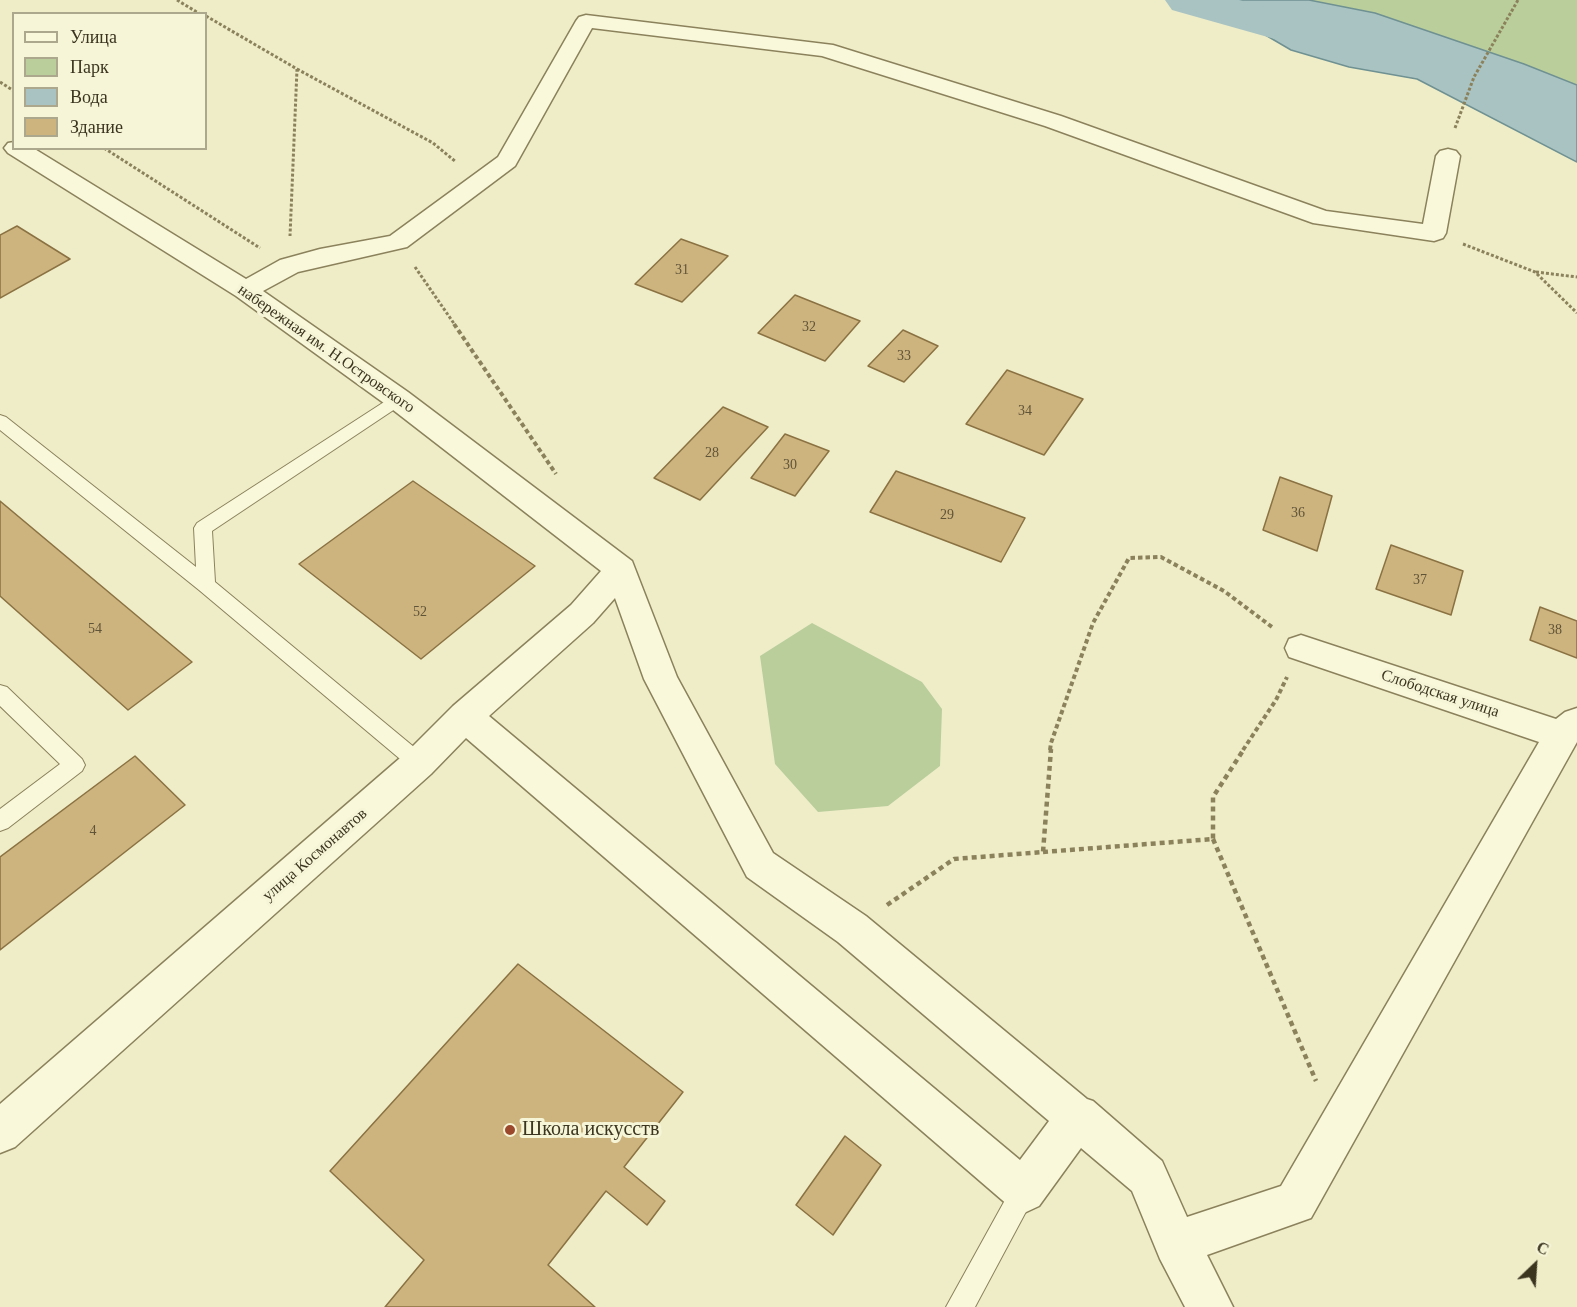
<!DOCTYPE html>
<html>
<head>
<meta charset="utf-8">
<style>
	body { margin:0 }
	#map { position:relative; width:1577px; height:1307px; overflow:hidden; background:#efedc8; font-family:Georgia,serif }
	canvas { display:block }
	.legend { position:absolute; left:12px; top:12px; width:195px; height:138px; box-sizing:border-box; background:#f6f5d7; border:2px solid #aba88e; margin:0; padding:8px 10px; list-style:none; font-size:18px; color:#3b3520 }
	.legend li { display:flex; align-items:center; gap:12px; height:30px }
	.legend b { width:30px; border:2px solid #aba88e }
	.north { position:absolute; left:1505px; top:1235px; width:60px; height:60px; -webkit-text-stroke:4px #f6f5d7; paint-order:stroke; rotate:25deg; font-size:16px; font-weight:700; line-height:24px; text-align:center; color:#3b3520 }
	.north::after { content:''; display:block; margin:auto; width:21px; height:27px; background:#3b3520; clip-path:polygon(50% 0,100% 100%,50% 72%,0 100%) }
</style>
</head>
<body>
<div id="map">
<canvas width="1577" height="1307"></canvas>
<ul class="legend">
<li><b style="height:8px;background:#f9f8db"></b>Улица</li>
<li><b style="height:16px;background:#bace9b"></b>Парк</li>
<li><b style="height:16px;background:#a9c3c2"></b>Вода</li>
<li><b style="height:16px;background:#cdb37e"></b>Здание</li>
</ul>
<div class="north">С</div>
</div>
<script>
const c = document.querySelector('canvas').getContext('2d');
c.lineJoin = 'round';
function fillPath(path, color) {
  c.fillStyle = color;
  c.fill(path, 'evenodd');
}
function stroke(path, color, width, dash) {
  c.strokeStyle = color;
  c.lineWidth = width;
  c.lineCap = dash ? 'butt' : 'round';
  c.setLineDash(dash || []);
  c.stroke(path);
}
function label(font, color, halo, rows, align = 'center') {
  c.font = font + ' Georgia,serif';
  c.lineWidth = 6;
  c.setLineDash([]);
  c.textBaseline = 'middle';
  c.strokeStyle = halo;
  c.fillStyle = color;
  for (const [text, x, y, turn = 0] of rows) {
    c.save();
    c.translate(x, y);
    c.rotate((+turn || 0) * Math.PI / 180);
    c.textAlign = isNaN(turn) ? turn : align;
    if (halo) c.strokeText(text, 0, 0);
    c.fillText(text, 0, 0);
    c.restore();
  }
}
fillPath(new Path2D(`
	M1309 0H1577V85L1524 64 1375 13Z
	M812 623 922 682 942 709 940 766 888 806 818 812 775 764 760 656Z`), '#bace9b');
const water = new Path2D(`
	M1194 0H1309L1375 13 1524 64 1577 85V162L1417 79 1349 67 1291 50 1250 26 1228 8Z`);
fillPath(water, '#a9c3c2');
stroke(water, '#6f9192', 1.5);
fillPath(new Path2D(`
	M1165 0H1239L1352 32 1359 42 1352 52 1335 56 1172 10Z`), '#a9c3c2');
const building = new Path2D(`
	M17 226 70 259 0 298V235Z
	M681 239 728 256 682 302 635 284Z
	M795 295 860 321 825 361 758 333Z
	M903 330 938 346 904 382 868 366Z
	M1007 370 1083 399 1044 455 966 424Z
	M723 407 768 427 700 500 654 478Z
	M785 434 829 451 795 496 751 478Z
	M896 471 1025 518 1001 562 870 512Z
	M1280 477 1332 496 1317 551 1263 530Z
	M413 481 535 566 421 659 299 564Z
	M0 501 192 662 128 710 0 596Z
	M1391 545 1463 571 1451 615 1376 589Z
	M1540 607 1577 621V658L1530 640Z
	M135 756 185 805 0 950V857Z
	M518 964 683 1092 624 1167 665 1201 647 1225 606 1191 548 1265 595 1307H385L424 1260 330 1171Z
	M845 1136 881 1165 833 1235 796 1205Z`);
fillPath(building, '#cdb37e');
stroke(building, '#8b7242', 1.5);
const service = new Path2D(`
	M398 393 404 395 406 399 404 403 212 531 215 582 426 757 429 763 426 769 419 772 412 769 199 590 0 430V415L6 417 196 567 194 528 197 523Z
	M0 685 7 687 82 759 85 765 82 771 8 828 0 831V809L60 764 0 706Z
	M1024 1178 1033 1182 1037 1191 975 1307H946L1015 1182Z`);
const minor = new Path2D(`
	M586 15 833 45 1061 116 1326 211 1423 224 1436 156 1440 151 1448 149 1456 151 1460 156 1446 233 1443 238 1434 241 1313 223 1045 126 822 56 592 28 515 166 407 247 298 272 263 291 408 392 632 561 677 677 773 853 866 916 1087 1099 1093 1101 1162 1161 1187 1217 1281 1186 1539 742 1289 657 1285 648 1289 639 1301 635 1556 719 1565 712 1577 708V742L1311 1218 1207 1255 1233 1307H1185L1160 1259 1132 1191 1081 1148 1039 1206 1024 1213 1009 1206 466 738 431 774 15 1147 0 1153V1104L407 752 453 706 571 605 601 571 388 406 236 296 8 153 4 148 8 143 14 142V148H33L246 279 280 260 320 249 390 236 498 157 576 21 579 17ZM615 598 644 679 747 877 838 942 1049 1121 1020 1160 489 716 593 623Z`);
stroke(service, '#8b825c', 2);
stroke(minor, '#8b825c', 3);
stroke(new Path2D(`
	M177 0 200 14
	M206 16 297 69 290 236
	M297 69 433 143 456 162
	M0 82 14 91
	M1455 128 1474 77 1518 0
	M104 148 260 248
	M1463 244 1535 272 1577 313
	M415 267 455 325
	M1536 272 1577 277`), '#8b825c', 3, [3, 2]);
stroke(new Path2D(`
	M454 324 556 474
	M1050 750 1051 743 1093 623 1129 558 1161 557 1224 591 1272 627
	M1243 750 1276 700 1287 677`), '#8b825c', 4, [4.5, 3]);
stroke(new Path2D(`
	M1213 839 1316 1081
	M1043 852 1213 839V797L1244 749
	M887 905 954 859 1043 852 1051 749`), '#8b825c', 4.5, [5, 4]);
fillPath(service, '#f9f8db');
fillPath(minor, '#f9f8db');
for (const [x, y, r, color] of [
	[510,1130,6,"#9b482c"]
]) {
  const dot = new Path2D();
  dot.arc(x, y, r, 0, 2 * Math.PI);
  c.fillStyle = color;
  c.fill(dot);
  stroke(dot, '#f6f5d7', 2);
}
label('14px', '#605438', null, [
	["31",682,270],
	["32",809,327],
	["33",904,356],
	["34",1025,411],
	["28",712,453],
	["30",790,465],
	["36",1298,513],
	["29",947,515],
	["37",1420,580],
	["52",420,612],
	["54",95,629],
	["38",1555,630],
	["4",93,831]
]);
label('16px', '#3b3520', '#f6f5d7', [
	["набережная им. Н.Островского",326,349,35],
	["Слободская улица",1440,694,18],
	["улица Космонавтов",315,855,-41]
]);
label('20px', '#3b3520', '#f6f5d7', [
	["Школа искусcтв",522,1130]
], 'left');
</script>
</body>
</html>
